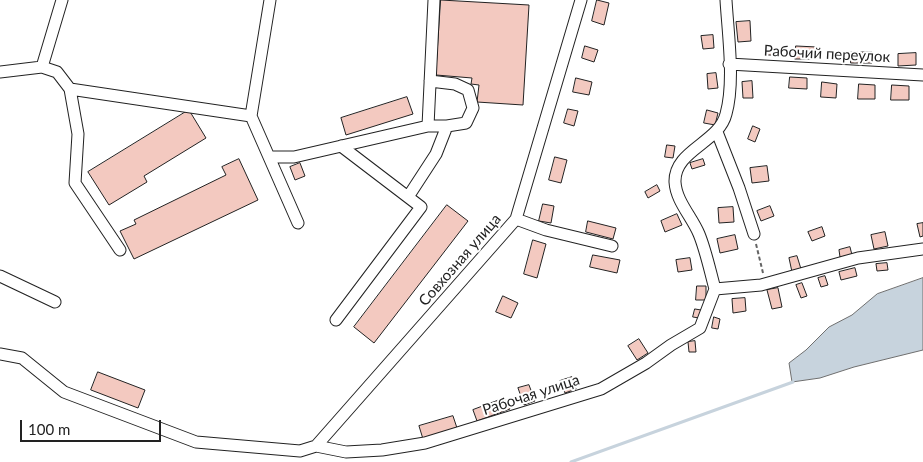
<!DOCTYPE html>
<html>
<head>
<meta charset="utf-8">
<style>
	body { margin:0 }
	#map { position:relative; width:923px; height:462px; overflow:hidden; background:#fff; font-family:Lato,sans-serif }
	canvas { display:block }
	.scale { position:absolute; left:20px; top:420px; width:141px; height:22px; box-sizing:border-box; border:2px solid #222; border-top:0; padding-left:6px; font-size:15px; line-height:18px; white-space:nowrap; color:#222; -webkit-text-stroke:4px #fff; paint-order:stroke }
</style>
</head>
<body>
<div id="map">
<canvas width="923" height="462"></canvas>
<div class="scale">100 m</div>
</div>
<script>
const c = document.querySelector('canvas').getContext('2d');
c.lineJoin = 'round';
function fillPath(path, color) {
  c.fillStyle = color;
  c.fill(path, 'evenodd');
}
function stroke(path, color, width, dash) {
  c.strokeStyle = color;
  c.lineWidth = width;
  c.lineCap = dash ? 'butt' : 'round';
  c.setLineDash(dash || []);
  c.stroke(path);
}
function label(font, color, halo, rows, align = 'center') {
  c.font = font + ' Lato,sans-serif';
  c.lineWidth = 4;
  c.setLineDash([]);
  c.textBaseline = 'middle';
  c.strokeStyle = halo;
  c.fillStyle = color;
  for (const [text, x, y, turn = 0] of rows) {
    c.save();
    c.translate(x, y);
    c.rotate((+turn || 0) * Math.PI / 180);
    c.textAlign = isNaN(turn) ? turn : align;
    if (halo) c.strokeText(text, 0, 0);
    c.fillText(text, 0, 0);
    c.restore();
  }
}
const water = new Path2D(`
	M923 278V350L854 367 820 378 792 382 789 363 806 350 829 327 852 315 877 294Z`);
fillPath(water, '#c7d3dd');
stroke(water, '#6f6f6f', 1);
stroke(new Path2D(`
	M571 462 793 382`), '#c7d3dd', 3);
const building = new Path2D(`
	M441 0 529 5 523 105 477 102 479 85 471 84 472 78 436 75Z
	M597 0 609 3 604 25 592 21Z
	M750 21 751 41 738 42 736 22Z
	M713 35 714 48 703 49 701 36Z
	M585 46 598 50 594 62 582 58Z
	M796 46 817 47 816 59H795Z
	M767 49 775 50V55H767Z
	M851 52H872V63H851Z
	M916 53V65L898 66V54Z
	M716 73 718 88 708 89 707 74Z
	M790 77 807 78V89L789 88Z
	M576 78 592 82 589 95 573 92Z
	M752 81 753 98H743L742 82Z
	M822 82 837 84 836 98 821 97Z
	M859 84 875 85V99H858Z
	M892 85 909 86V100H891Z
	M407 97 413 114 346 135 341 118Z
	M568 109 578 111 574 126 564 123Z
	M189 110 206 138 144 176 147 182 109 205 88 172Z
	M707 110 718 113 715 125 704 123Z
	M753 126 760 129 755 142 748 139Z
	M667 145 675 146 673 158 665 157Z
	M555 157 567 160 561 183 549 180Z
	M239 159 258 200 134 259 120 231 136 224 134 220 226 175 222 167Z
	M703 159 705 165 692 169 690 163Z
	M300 163 305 176 295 180 290 167Z
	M767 166 769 181 752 183 750 168Z
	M657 185 660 191 648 198 645 192Z
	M543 204 554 206 551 223 539 221Z
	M447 205 468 221 374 343 354 327Z
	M770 206 774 216 761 221 757 211Z
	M733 207 734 222 719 223 718 208Z
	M677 214 682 225 665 232 661 221Z
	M588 221 616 228 613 239 586 232Z
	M923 223V236L920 237 917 224Z
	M822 227 825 236 812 241 808 232Z
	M885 232 888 246 874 249 871 235Z
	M735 235 738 249 720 253 717 239Z
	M533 240 546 244 537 278 524 274Z
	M850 247 852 255 840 257 839 250Z
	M593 255 620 260 617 273 590 267Z
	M797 256 801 269 792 272 789 258Z
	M690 258 692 270 678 272 676 260Z
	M887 263 888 270 877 271 876 264Z
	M855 268 857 276 841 280 839 272Z
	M825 276 828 285 821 287 818 278Z
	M802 283 807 296 801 298 796 285Z
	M697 286H706V300H696Z
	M778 288 782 307 772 309 767 290Z
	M503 296 518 303 511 318 496 312Z
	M745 298 746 311 733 313 732 299Z
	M695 309 701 310 699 318 693 317Z
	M714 317 720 319 718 329 712 328Z
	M639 339 648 353 637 360 628 346Z
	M695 341 696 352H689L688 342Z
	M98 372 145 390 138 408 91 390Z
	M572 377 576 389 565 393 560 381Z
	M529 385 535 401 524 405 518 388Z
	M505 398 510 409 477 421 473 410Z
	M453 416 457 428 423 439 419 426Z`);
fillPath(building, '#f3c9c0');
stroke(building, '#222', 1);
const minor = new Path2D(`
	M270 0 251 116 298 223
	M729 64 923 75
	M42 67 57 72 70 89 78 134 75 183 120 250
	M0 72 42 67 62 0
	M70 89 251 116
	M428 126H447L466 123 473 108 468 90 455 84 430 81
	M717 132 739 188 754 234
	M269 157H294L428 126 434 0
	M408 197 436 154 447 126
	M516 219 546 230 612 246
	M0 276 55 302
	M715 289C710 271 706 251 699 234 692 217 676 201 675 182 674 150 719 143 726 114 735 82 728 34 726 0
	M336 320 421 207 341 146
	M0 354 22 358 64 392 196 442 300 451 316 446 346 452 382 450 425 443 601 389 646 363 671 345 700 328 715 289 761 285 858 258 923 249
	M316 446 516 219 581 0`);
stroke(minor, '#222', 13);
stroke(new Path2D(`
	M756 244 763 273`), '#646464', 2, [4, 2.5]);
stroke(minor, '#fff', 11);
label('15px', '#222', '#fff', [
	["Рабочий переулок",827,54,3],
	["Совхозная улица",460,260,-49],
	["Рабочая улица",531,395,-18]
]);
</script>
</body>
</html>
